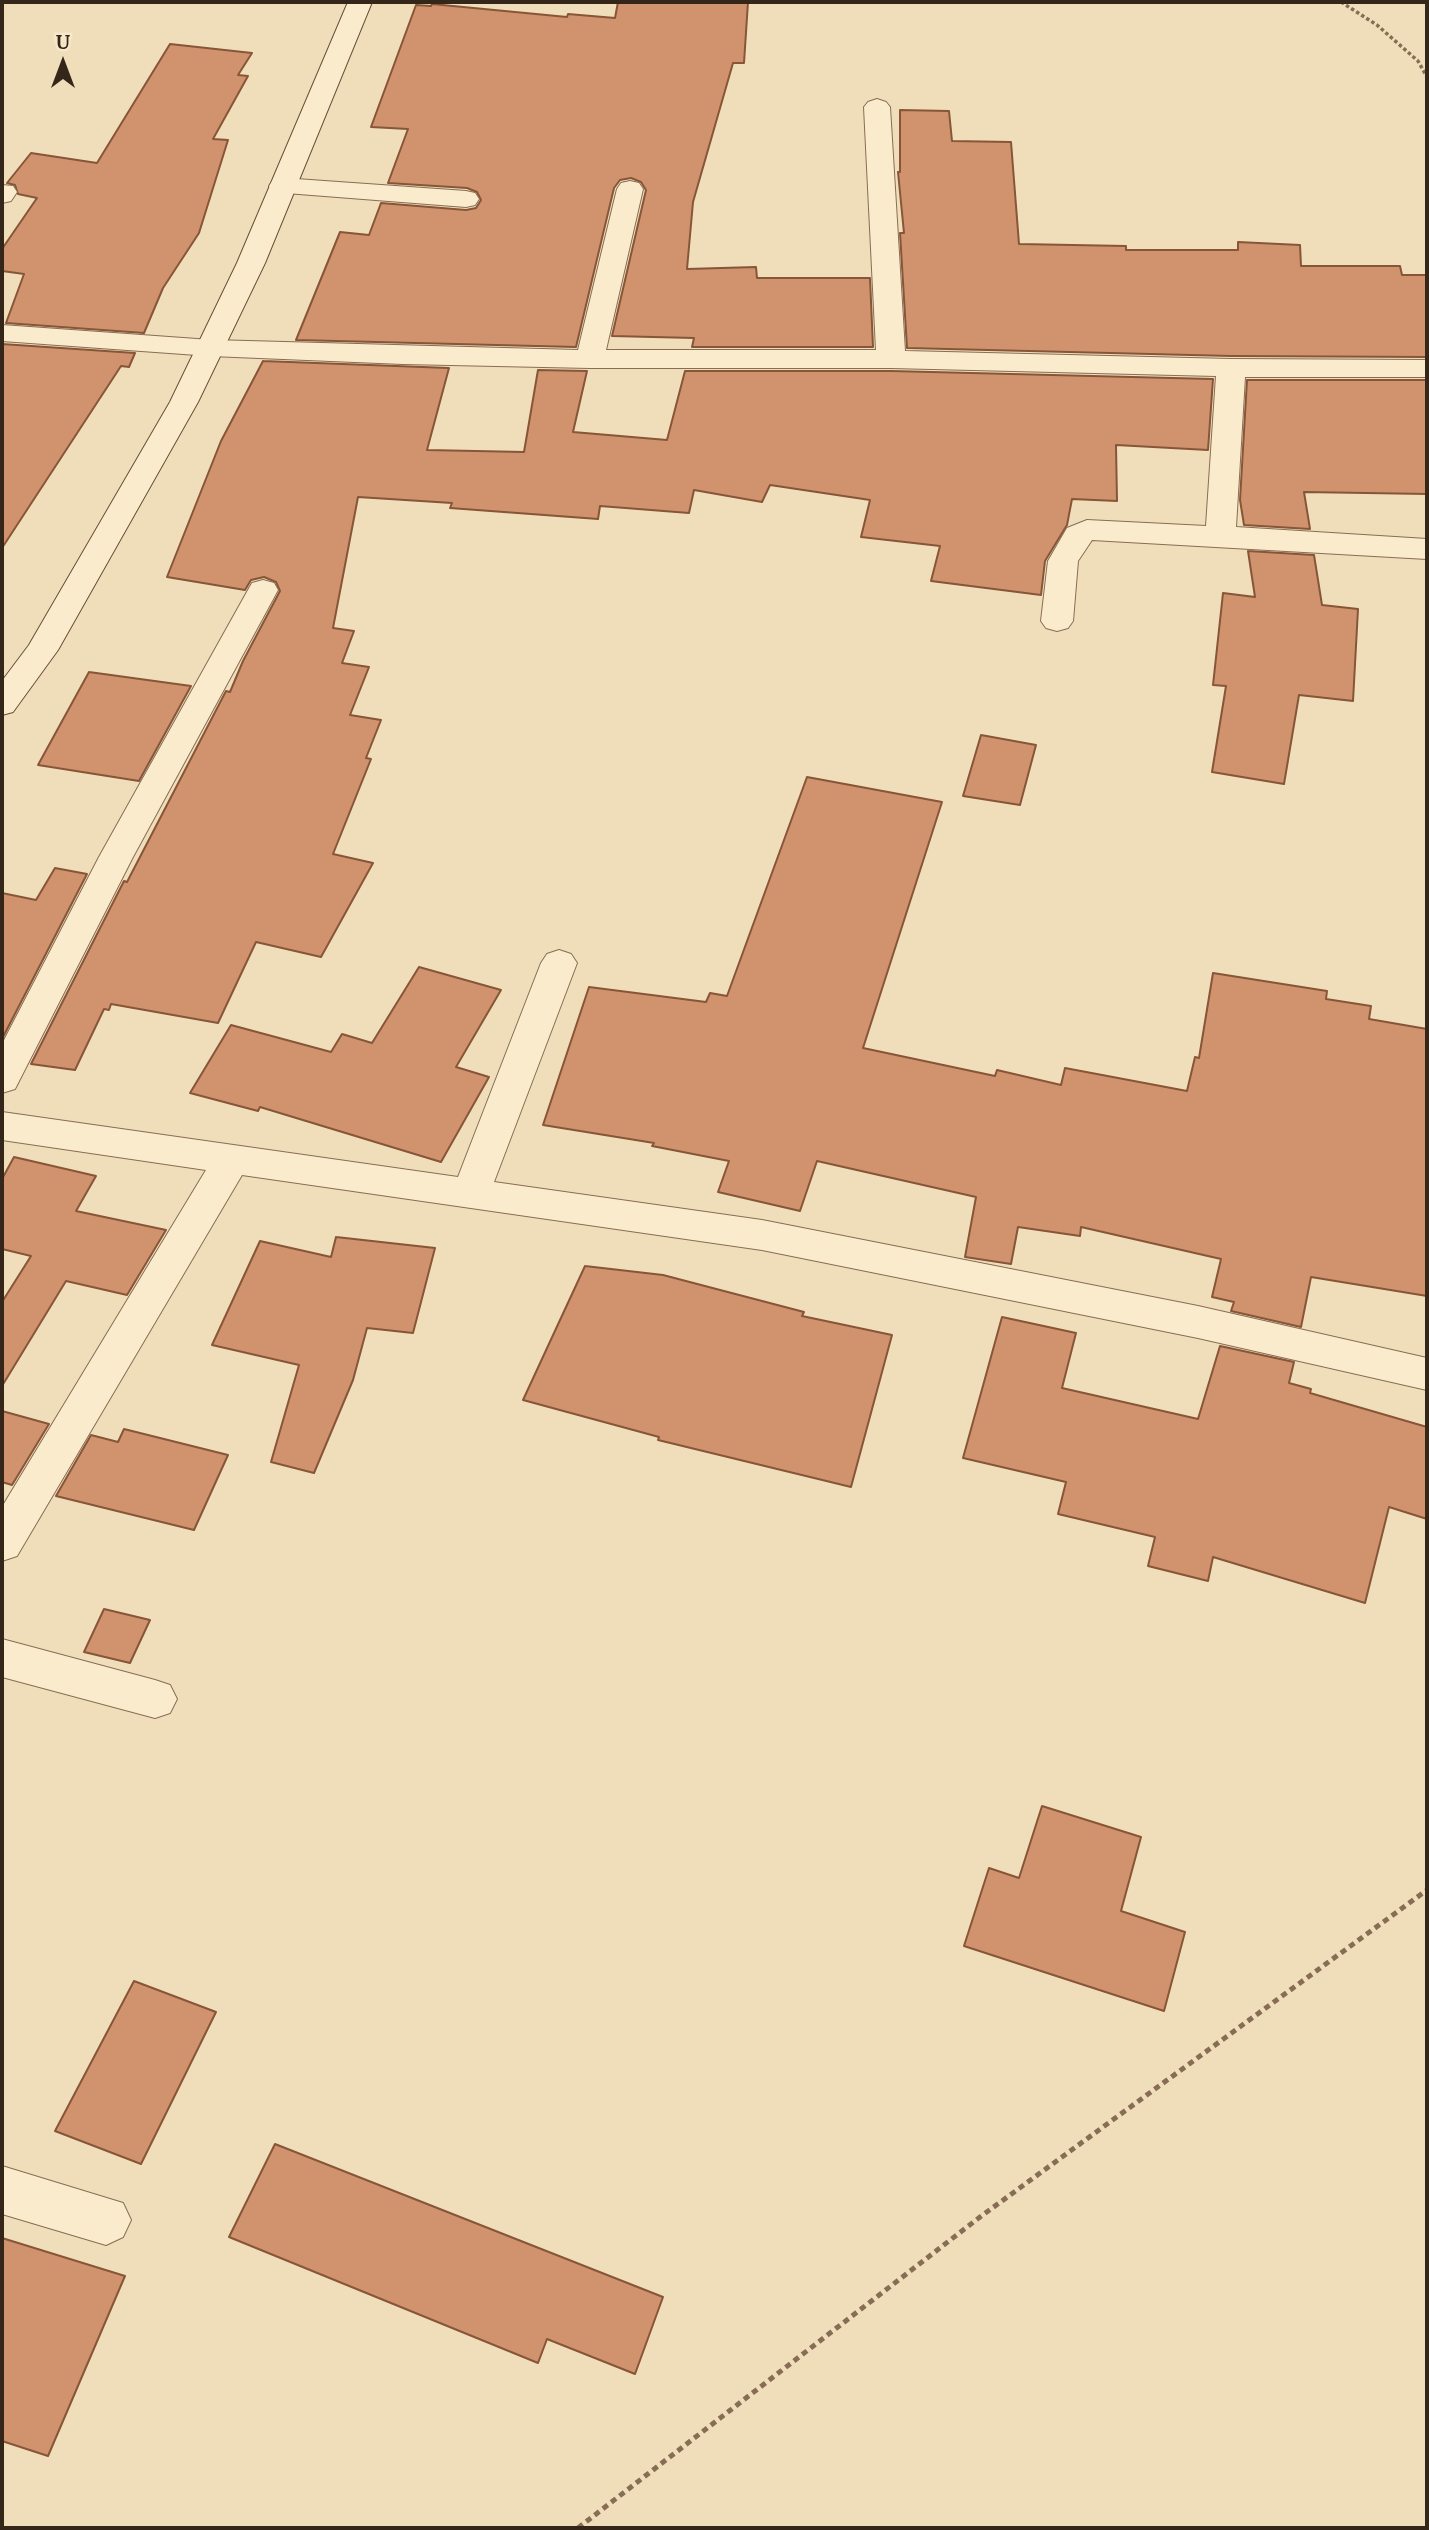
<!DOCTYPE html>
<html>
<head>
<meta charset="utf-8">
<style>
	body { margin:0 }
	#map { position:relative; width:1429px; height:2530px; overflow:hidden; background:#f0deba; font-family:Lora,serif }
	canvas { display:block }
	.frame { position:absolute; inset:0; border:4px solid #35261a; pointer-events:none }
	.north { position:absolute; left:28px; top:28px; width:70px; height:70px; -webkit-text-stroke:5px #f7e8ca; paint-order:stroke; rotate:0deg; font-size:19px; font-weight:700; line-height:28px; text-align:center; color:#35261a }
	.north::after { content:''; display:block; margin:auto; width:24px; height:32px; background:#35261a; clip-path:polygon(50% 0,100% 100%,50% 72%,0 100%) }
</style>
</head>
<body>
<div id="map">
<canvas width="1429" height="2530"></canvas>
<div class="frame"></div>
<div class="north">U</div>
</div>
<script>
const ctx = document.querySelector('canvas').getContext('2d');
ctx.lineJoin = 'round';
function fillPath(path, color) {
  ctx.fillStyle = color;
  ctx.fill(path, 'evenodd');
}
function poly(rows) {
  const path = new Path2D();
  for (const r of rows) {
    path.moveTo(r[0], r[1]);
    for (let i = 2; i < r.length; i += 2) path.lineTo(r[i], r[i + 1]);
  }
  return path;
}
function stroke(path, color, width, dash) {
  ctx.strokeStyle = color;
  ctx.lineWidth = width;
  ctx.lineCap = dash ? 'butt' : 'round';
  ctx.setLineDash(dash || []);
  ctx.stroke(path);
}
const building = poly([
	[618,2,748,2,744,63,733,63,693,202,687,269,756,267,757,278,870,278,873,347,692,347,694,338,612,336,646,190,641,182,631,178,620,180,614,188,576,347,296,340,340,232,369,235,381,203,466,210,476,208,481,200,477,192,467,188,388,183,408,129,371,127,416,5,431,6,432,4,567,17,568,14,615,18,618,2],
	[170,44,252,53,238,75,248,76,213,139,228,140,199,233,163,288,144,333,6,323,24,274,2,271,2,249,37,198,18,194,15,185,7,183,31,153,97,163,170,44],
	[900,110,949,111,952,141,1011,142,1019,244,1126,246,1126,250,1238,250,1238,242,1300,245,1301,266,1400,266,1402,275,1427,275,1427,357,1231,356,907,348,900,233,904,233,898,172,900,172,900,110],
	[2,344,135,353,129,367,121,366,2,548,2,344],
	[263,361,449,368,427,450,524,452,538,370,587,371,573,432,667,440,685,371,891,371,1213,379,1208,450,1116,445,1117,501,1072,499,1067,525,1045,561,1041,595,931,581,940,546,861,537,870,500,770,485,762,502,694,490,689,513,600,506,598,519,450,508,452,503,358,497,333,628,354,631,342,663,369,667,350,715,381,720,366,758,371,759,333,854,373,863,321,957,256,942,218,1023,111,1004,109,1010,104,1009,75,1070,31,1064,124,881,127,882,226,691,230,692,243,661,280,591,276,582,264,577,251,580,245,590,167,577,221,441,263,361],
	[1247,380,1427,380,1427,494,1304,492,1310,529,1244,525,1240,500,1247,380],
	[1248,551,1314,555,1322,605,1358,609,1353,701,1299,695,1284,784,1212,772,1226,686,1213,685,1223,593,1255,597,1248,551],
	[89,672,191,686,139,781,38,765,89,672],
	[981,735,1036,745,1020,805,963,796,981,735],
	[807,777,942,802,863,1048,995,1076,997,1070,1061,1085,1065,1068,1187,1091,1195,1057,1199,1058,1213,973,1327,991,1326,999,1371,1006,1369,1019,1427,1029,1427,1296,1311,1277,1301,1327,1231,1311,1234,1302,1212,1297,1221,1259,1081,1227,1080,1236,1018,1227,1011,1264,965,1257,976,1197,817,1161,800,1211,718,1192,729,1161,652,1146,654,1143,543,1125,589,987,706,1002,710,993,727,996,807,777],
	[55,868,87,874,2,1039,2,893,36,900,55,868],
	[419,967,501,990,456,1067,489,1077,441,1162,260,1107,258,1111,190,1093,231,1025,331,1052,342,1034,372,1043,419,967],
	[14,1157,96,1176,76,1211,166,1230,127,1295,66,1281,2,1386,2,1302,31,1256,2,1249,2,1179,14,1157],
	[336,1237,435,1248,413,1333,367,1328,353,1380,314,1473,271,1462,299,1365,212,1345,260,1241,331,1257,336,1237],
	[585,1266,663,1275,804,1312,802,1316,892,1335,851,1487,658,1440,659,1437,523,1400,585,1266],
	[1002,1317,1076,1333,1062,1388,1198,1419,1220,1346,1294,1362,1289,1383,1311,1389,1310,1393,1427,1427,1427,1519,1389,1507,1365,1603,1213,1557,1208,1581,1148,1566,1155,1537,1058,1514,1066,1482,963,1458,1002,1317],
	[2,1411,49,1424,12,1485,2,1482,2,1411],
	[124,1429,228,1455,194,1530,56,1496,91,1435,118,1442,124,1429],
	[104,1609,150,1620,130,1663,84,1652,104,1609],
	[1042,1806,1141,1837,1121,1911,1185,1932,1164,2011,964,1946,989,1868,1019,1878,1042,1806],
	[134,1981,216,2012,141,2164,55,2131,134,1981],
	[275,2144,663,2297,635,2374,547,2339,538,2363,229,2237,275,2144],
	[2,2238,125,2276,48,2456,2,2441,2,2238]
]);
const pathFar1 = poly([
	[1341,2,1377,25,1418,61,1427,77]
]);
const path = poly([
	[578,2528,980,2217,1427,1890]
]);
const minor = poly([
	[877,99,886,102,890,107,905,351,1231,359,1427,360,1427,377,1245,377,1236,527,1427,539,1427,559,1092,540,1078,561,1073,621,1068,628,1057,631,1046,628,1041,621,1048,561,1067,528,1087,520,1206,526,1216,376,891,368,590,368,403,364,211,356,2,341,2,325,211,340,578,350,617,189,621,183,630,181,639,183,643,189,606,350,876,350,864,107,868,102,877,99],
	[282,178,466,191,475,193,479,199,475,205,466,207,273,192,269,186,273,180,282,178],
	[2,185,13,186,17,192,11,201,2,203,2,185],
	[263,580,274,583,278,590,133,857,15,1089,2,1093,2,1044,99,857,248,590,252,583,263,580],
	[559,950,571,954,577,963,494,1182,762,1220,1198,1306,1427,1358,1427,1390,1198,1338,762,1250,242,1175,17,1556,2,1561,2,1507,206,1170,2,1140,2,1112,458,1177,541,963,547,954,559,950],
	[2,1639,155,1680,170,1685,177,1699,170,1713,155,1718,2,1677,2,1639],
	[2,2166,123,2203,131,2220,123,2237,106,2245,2,2214,2,2166]
]);
const secondary = poly([
	[348,2,372,2,265,263,198,402,58,650,13,712,2,715,2,681,29,645,170,402,237,263,348,2]
]);
fillPath(building, '#d0936d');
stroke(building, '#875538', 2);
stroke(minor, '#876d54', 2);
stroke(secondary, '#694e37', 2);
stroke(pathFar1, '#876d54', 3.5, [3.5, 2.5]);
stroke(path, '#876d54', 5, [6, 4.5]);
fillPath(minor, '#fbebcd');
fillPath(secondary, '#fbebcd');
</script>
</body>
</html>
